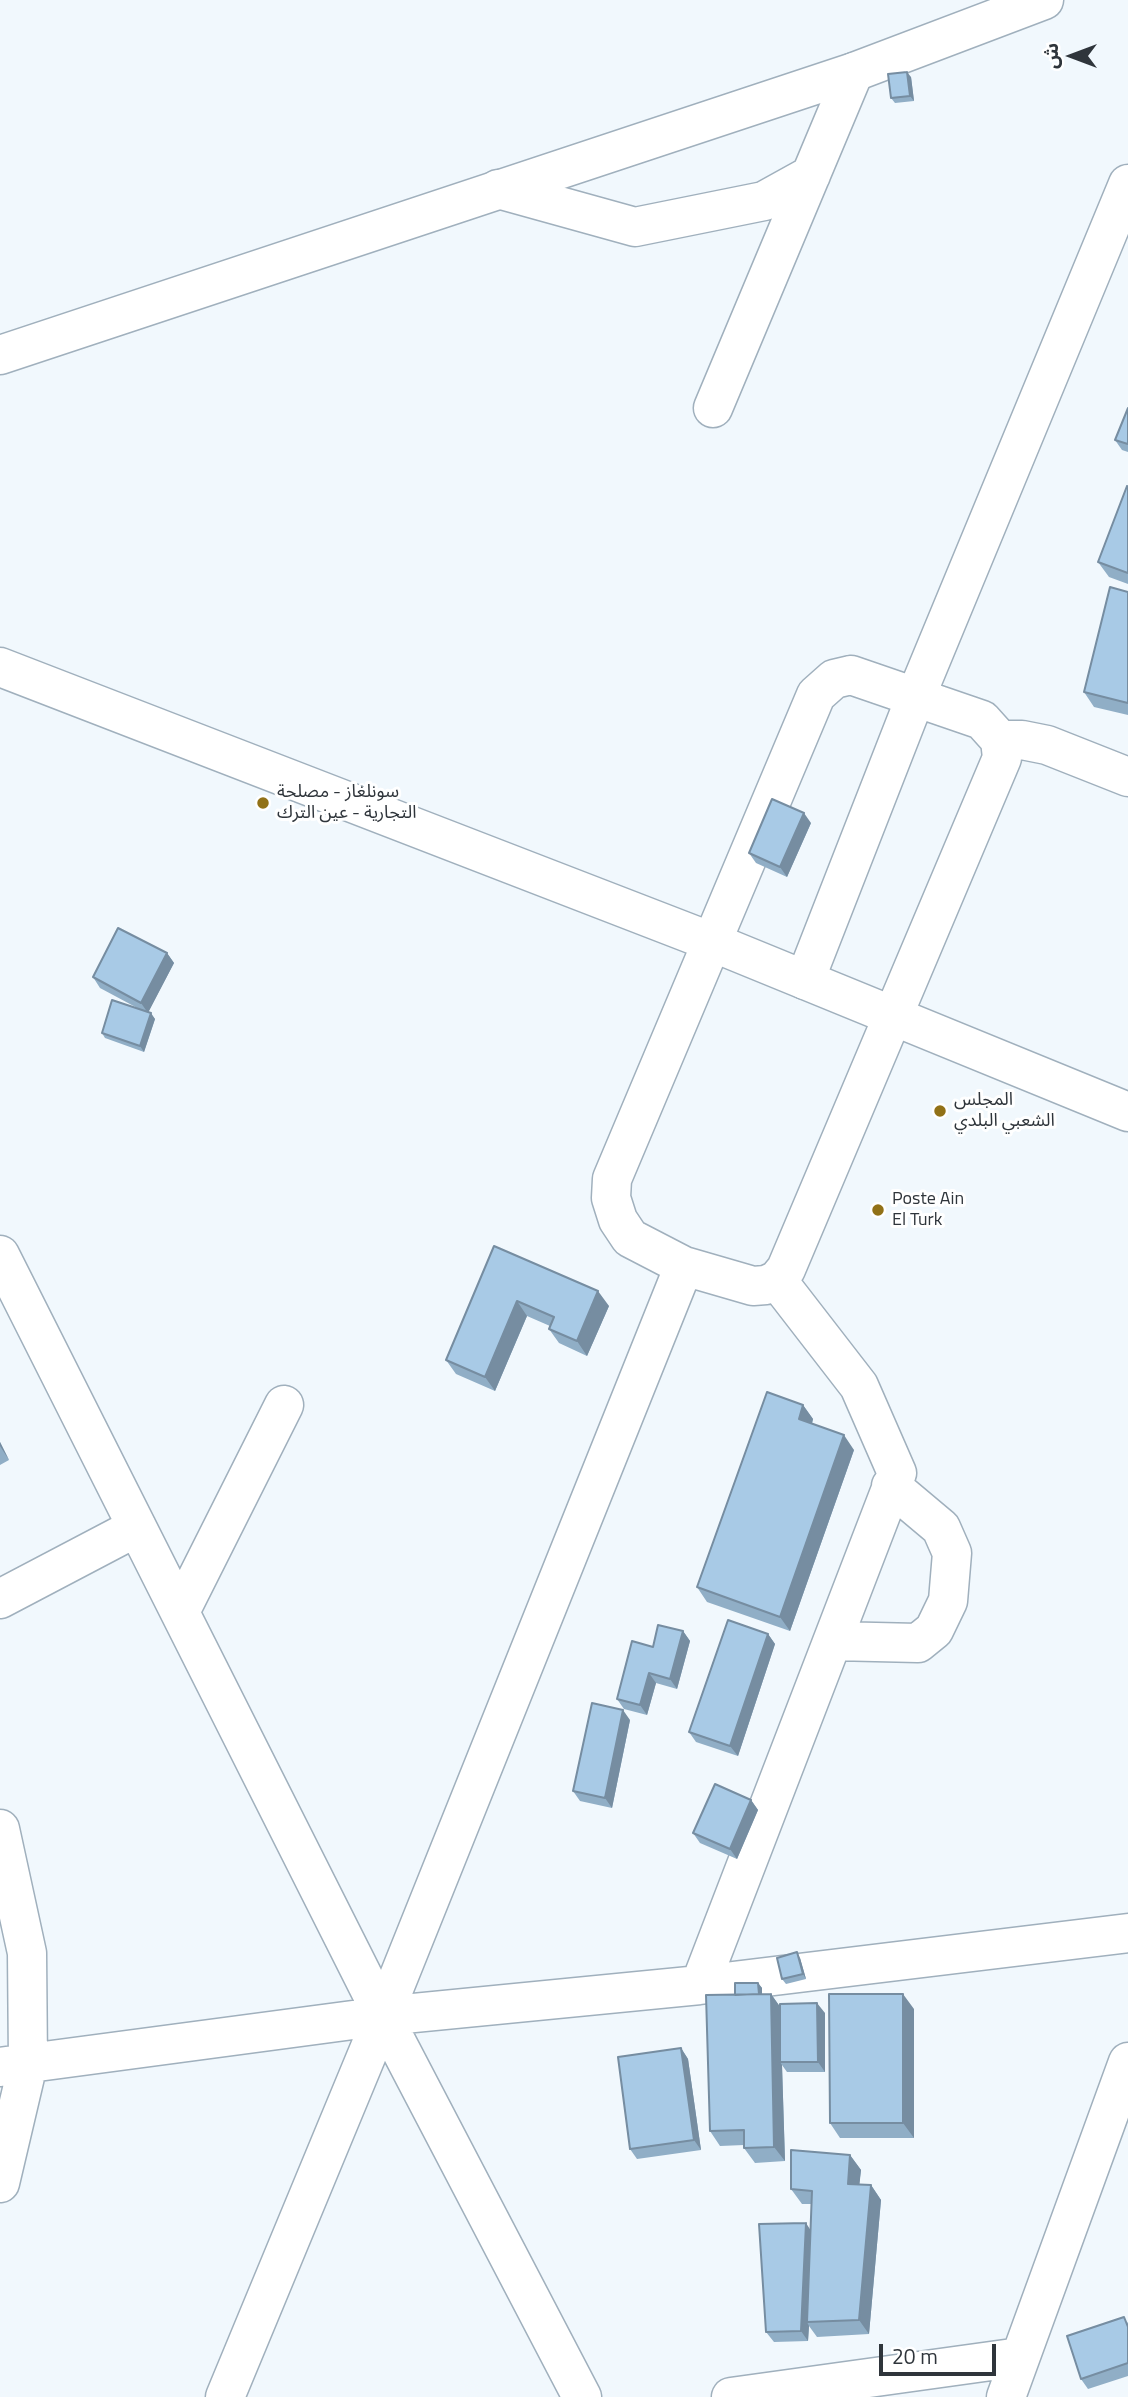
<!DOCTYPE html>
<html>
<head>
<meta charset="utf-8">
<style>
	body { margin:0 }
	#map { position:relative; width:1128px; height:2397px; overflow:hidden; background:#f1f8fd; font-family:"Titillium Web","Noto Sans Arabic",sans-serif }
	canvas { display:block }
	.north { position:absolute; left:1037px; top:21px; width:70px; height:70px; -webkit-text-stroke:5px #fff; paint-order:stroke; rotate:270deg; font-size:19px; font-weight:700; line-height:28px; text-align:center; color:#2f353b }
	.north::after { content:''; display:block; margin:auto; width:24px; height:32px; background:#2f353b; clip-path:polygon(50% 0,100% 100%,50% 72%,0 100%) }
	.scale { position:absolute; left:879px; top:2344px; width:117px; height:32px; box-sizing:border-box; border:4px solid #2f353b; border-top:0; padding-left:9px; font-size:21px; line-height:24px; white-space:nowrap; color:#2f353b; -webkit-text-stroke:5px #fff; paint-order:stroke }
</style>
</head>
<body>
<div id="map">
<canvas width="1128" height="2397"></canvas>
<div class="north">ش</div>
<div class="scale">20 m</div>
</div>
<script>
const ctx = document.querySelector('canvas').getContext('2d');
ctx.lineJoin = 'round';
function poly(rows) {
  const path = new Path2D();
  for (const r of rows) {
    path.moveTo(r[0], r[1]);
    for (let i = 2; i < r.length; i += 2) path.lineTo(r[i], r[i + 1]);
  }
  return path;
}
function stroke(path, color, width, dash) {
  ctx.strokeStyle = color;
  ctx.lineWidth = width;
  ctx.lineCap = dash ? 'butt' : 'round';
  ctx.setLineDash(dash || []);
  ctx.stroke(path);
}
function fillPath(path, color) {
  ctx.fillStyle = color;
  ctx.fill(path, 'evenodd');
}
function drawText(font, color, halo, rows, align = 'center') {
  ctx.font = font + ' "Titillium Web","Noto Sans Arabic",sans-serif';
  ctx.lineWidth = 6;
  ctx.setLineDash([]);
  ctx.textBaseline = 'middle';
  ctx.strokeStyle = halo;
  ctx.fillStyle = color;
  for (const [text, x, y, turn = 0] of rows) {
    ctx.save();
    ctx.translate(x, y);
    ctx.rotate((+turn || 0) * Math.PI / 180);
    ctx.textAlign = isNaN(turn) ? turn : align;
    if (halo) ctx.strokeText(text, 0, 0);
    ctx.fillText(text, 0, 0);
    ctx.restore();
  }
}
const minor = poly([
	[498,189,635,227,764,201,811,175],
	[713,408,854,72],
	[851,675,982,720,1000,740,1002,758,786,1269,777,1280,766,1285,753,1286,684,1266,630,1238,618,1220,611,1198,612,1179,816,695,834,679,851,675],
	[1000,740,1022,740,1047,745,1128,777],
	[805,980,916,696,1128,184],
	[0,1255,383,2016,582,2397],
	[0,1599,137,1527],
	[180,1612,284,1405],
	[833,1641,918,1643,934,1630,948,1601,952,1553,941,1528,891,1486],
	[0,1829,27,1953,28,2064,0,2183],
	[700,1985,897,1473,859,1386,777,1280],
	[0,2067,383,2016,700,1985,1128,1933],
	[225,2397,383,2016,684,1266],
	[731,2397,1020,2357],
	[1006,2397,1128,2062]
]);
const major = poly([
	[0,355,854,72,1044,0],
	[0,667,712,942,1128,1112]
]);
const wall = poly([
	[911,77,914,101,895,103,891,98],
	[1128,408,1128,452,1122,450,1115,440],
	[1128,487,1128,584,1109,577,1098,562],
	[1128,592,1128,715,1094,707,1084,692],
	[811,823,787,877,756,863,749,853],
	[167,953,174,963,148,1012,155,1019,144,1052,105,1038,102,1033,143,1011,100,988,93,977],
	[494,1246,609,1306,587,1356,559,1343,549,1329,550,1326,527,1316,495,1391,456,1374,446,1360],
	[803,1405,813,1419,812,1424,854,1450,790,1631,707,1602,697,1587],
	[0,1442,9,1460,0,1465],
	[683,1631,690,1641,677,1689,656,1683,647,1715,624,1709,617,1699,653,1647],
	[768,1634,775,1644,738,1756,696,1742,689,1732],
	[630,1720,612,1808,580,1801,573,1791],
	[751,1800,758,1810,737,1859,700,1843,693,1833],
	[800,1958,806,1979,786,1984,782,1979],
	[758,1983,762,1988,762,1994,771,1994,780,2007,825,2013,825,2072,787,2072,782,2065,785,2161,755,2163,744,2148,744,2145,720,2146,710,2131],
	[914,2009,914,2138,840,2138,830,2123],
	[681,2048,688,2059,701,2150,637,2159,630,2149],
	[850,2155,861,2170,859,2185,871,2185,881,2200,869,2334,817,2337,809,2326,808,2341,774,2342,766,2332,811,2230,812,2204,802,2204,791,2189],
	[1128,2322,1128,2376,1088,2389,1081,2379]
]);
const shadedWall = poly([
	[907,72,911,77,914,101,910,96],
	[804,813,811,823,787,877,780,867],
	[167,953,174,963,148,1013,141,1003],
	[151,1013,155,1019,144,1052,140,1046],
	[598,1291,609,1306,587,1356,577,1341],
	[517,1301,527,1316,495,1391,485,1377],
	[803,1405,813,1419,809,1434,799,1419],
	[844,1435,854,1450,790,1631,780,1617],
	[0,1442,9,1460,0,1446],
	[683,1631,690,1641,677,1689,670,1679],
	[768,1634,775,1644,738,1756,730,1746],
	[649,1673,656,1683,647,1715,640,1705],
	[623,1710,630,1720,612,1808,605,1798],
	[751,1800,758,1810,737,1859,730,1849],
	[797,1952,800,1958,806,1979,803,1974],
	[758,1983,762,1988,762,2007,759,2002],
	[771,1994,781,2008,780,2062,782,2065,785,2161,774,2147],
	[903,1994,914,2009,914,2138,903,2123],
	[817,2003,825,2013,825,2072,818,2062],
	[681,2048,688,2059,701,2150,694,2140],
	[850,2155,861,2170,858,2198,848,2184],
	[871,2185,881,2200,869,2334,859,2320],
	[806,2223,813,2234,807,2322,809,2326,808,2341,801,2331]
]);
const building = poly([
	[907,72,910,96,891,98,888,74,907,72],
	[1128,408,1128,444,1115,440,1128,408],
	[1127,486,1128,487,1128,573,1098,562,1127,486],
	[1110,587,1128,592,1128,703,1084,692,1110,587],
	[772,799,804,813,780,867,749,853,772,799],
	[118,928,167,953,141,1003,93,977,118,928],
	[112,1000,151,1013,140,1046,102,1033,112,1000],
	[494,1246,598,1291,577,1341,549,1329,554,1317,517,1301,485,1377,446,1360,494,1246],
	[767,1392,803,1405,799,1419,844,1435,780,1617,697,1587,767,1392],
	[728,1620,768,1634,730,1746,689,1732,728,1620],
	[658,1625,683,1631,670,1679,649,1673,640,1705,617,1699,632,1641,653,1647,658,1625],
	[592,1703,623,1710,605,1798,573,1791,592,1703],
	[715,1784,751,1800,730,1849,693,1833,715,1784],
	[797,1952,803,1974,782,1979,777,1958,797,1952],
	[735,1983,758,1983,759,1994,735,1995,735,1983],
	[771,1994,774,2147,744,2148,744,2130,710,2131,706,1995,771,1994],
	[829,1994,903,1994,903,2123,830,2123,829,1994],
	[817,2003,818,2062,780,2062,780,2004,817,2003],
	[681,2048,694,2140,630,2149,618,2057,681,2048],
	[791,2150,850,2155,848,2184,871,2185,859,2320,807,2322,812,2191,791,2189,791,2150],
	[806,2223,801,2331,766,2332,759,2224,806,2223],
	[1124,2317,1128,2327,1128,2363,1081,2379,1067,2336,1124,2317]
]);
const markers = [
	[263,803,7,"#917117"],
	[940,1111,7,"#917117"],
	[878,1210,7,"#917117"]
];
const poiNames = [
	["سونلغاز - مصلحة",277,793],
	["التجارية - عين الترك",277,814],
	["المجلس",954,1101],
	["الشعبي البلدي",954,1122],
	["Poste Ain",892,1200],
	["El Turk",892,1221]
];
stroke(minor, '#a0b0bd', 41);
stroke(major, '#a0b0bd', 41);
stroke(minor, '#fff', 38);
stroke(major, '#fff', 38);
fillPath(wall, '#90aec6');
fillPath(shadedWall, '#768da1');
fillPath(building, '#a8cae6');
stroke(building, '#768da1', 2);
for (const [x, y, r, color] of markers) {
  const dot = new Path2D();
  dot.arc(x, y, r, 0, 2 * Math.PI);
  ctx.fillStyle = color;
  ctx.fill(dot);
  stroke(dot, '#fff', 2.5);
}
drawText('18px', '#2f353b', '#fff', poiNames, 'left');
</script>
</body>
</html>
